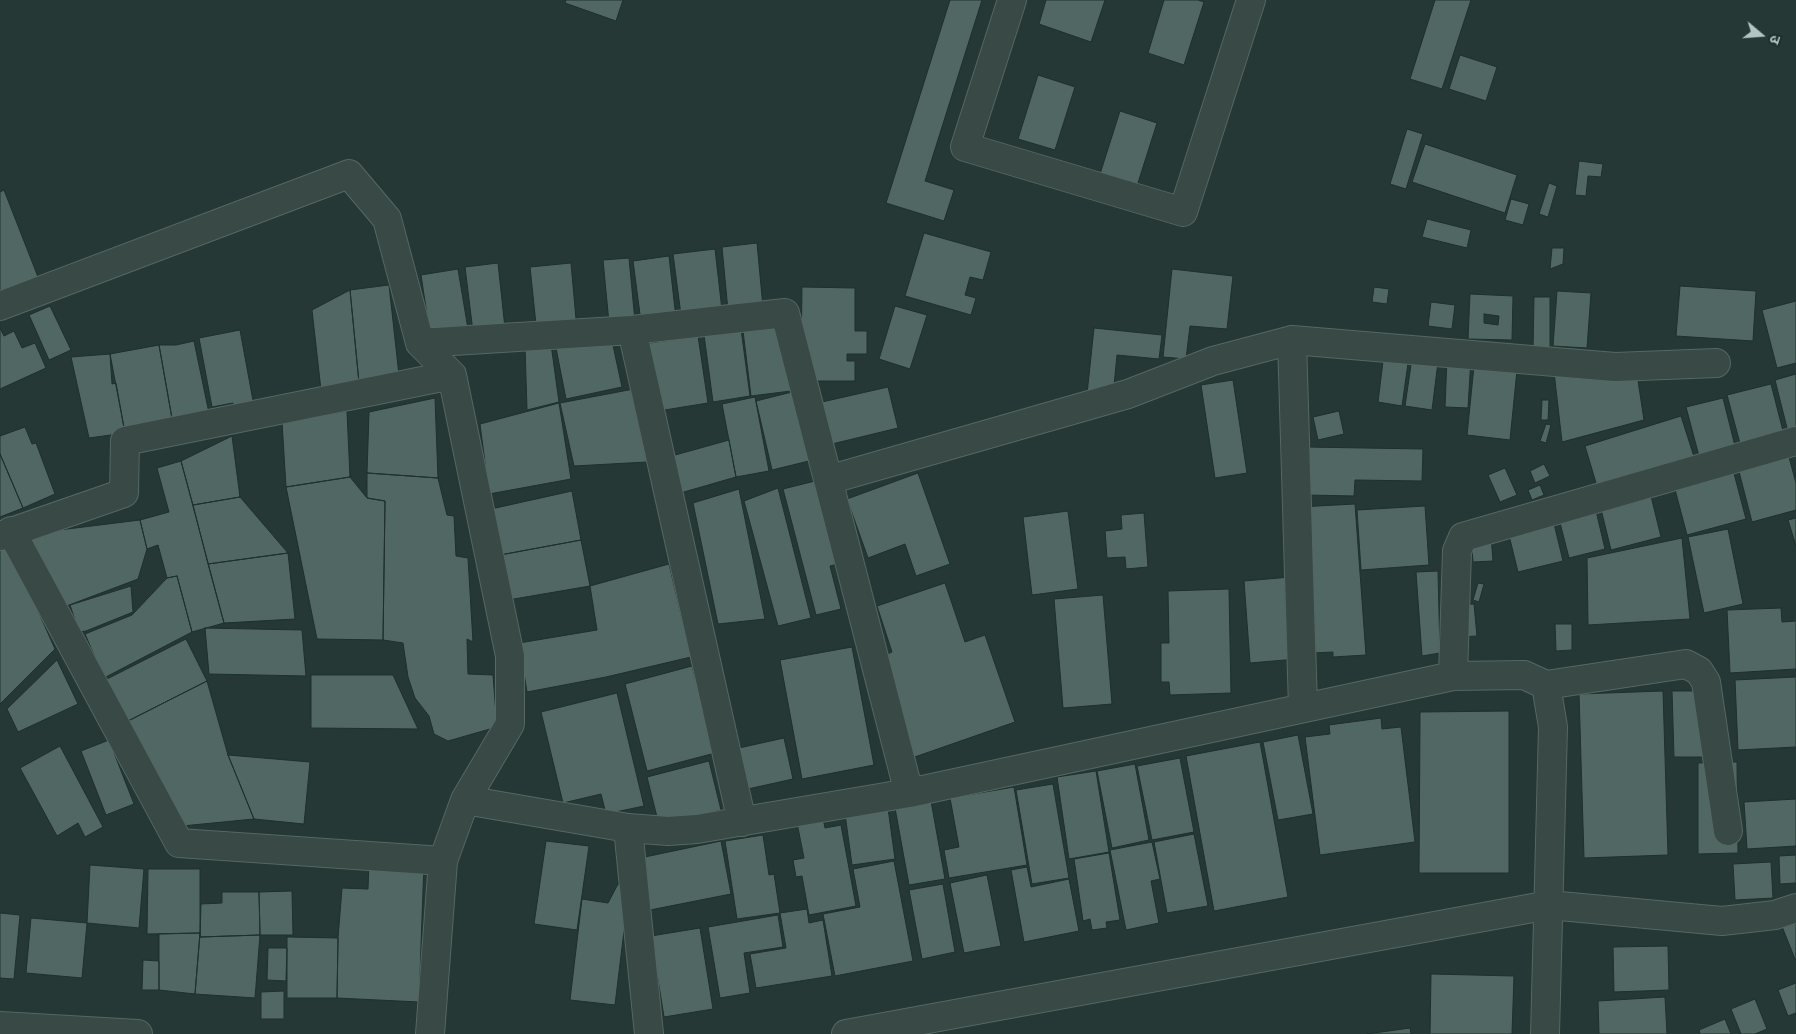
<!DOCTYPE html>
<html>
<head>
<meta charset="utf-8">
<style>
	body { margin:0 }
	#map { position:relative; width:1796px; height:1034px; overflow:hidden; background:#253835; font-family:"PT Sans Narrow","Noto Sans Devanagari",sans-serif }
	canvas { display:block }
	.north { position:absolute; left:1736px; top:10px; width:50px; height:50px; -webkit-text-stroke:4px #1d2e2b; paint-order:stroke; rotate:108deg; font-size:14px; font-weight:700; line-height:20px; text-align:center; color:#b3c5c3 }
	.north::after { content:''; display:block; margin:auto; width:18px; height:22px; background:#b3c5c3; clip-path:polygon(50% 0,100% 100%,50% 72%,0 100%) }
</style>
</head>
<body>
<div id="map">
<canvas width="1796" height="1034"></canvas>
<div class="north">उ</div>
</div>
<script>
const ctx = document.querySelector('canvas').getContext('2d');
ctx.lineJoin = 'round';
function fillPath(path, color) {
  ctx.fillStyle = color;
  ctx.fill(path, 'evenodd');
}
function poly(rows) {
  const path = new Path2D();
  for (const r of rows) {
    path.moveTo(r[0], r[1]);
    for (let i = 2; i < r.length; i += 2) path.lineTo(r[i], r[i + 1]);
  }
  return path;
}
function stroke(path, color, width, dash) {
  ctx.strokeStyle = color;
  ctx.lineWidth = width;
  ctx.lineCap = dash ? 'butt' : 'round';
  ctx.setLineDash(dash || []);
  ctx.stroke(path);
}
const building = poly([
	[566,0,623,0,616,21,565,3,566,0],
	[950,0,982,0,925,181,954,190,944,221,886,203,950,0],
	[1046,0,1105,0,1091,42,1039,24,1046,0],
	[1164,0,1198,0,1204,2,1184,65,1148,53,1164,0],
	[1435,0,1471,0,1442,89,1410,79,1435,0],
	[1460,55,1497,67,1486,101,1449,89,1460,55],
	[1038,75,1075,87,1055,150,1018,139,1038,75],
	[1120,111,1157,123,1137,186,1100,174,1120,111],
	[1407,129,1423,134,1406,189,1390,184,1407,129],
	[1425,144,1517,175,1505,213,1412,182,1425,144],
	[1579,161,1603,164,1601,177,1588,176,1586,196,1575,195,1579,161],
	[1549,183,1557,186,1548,217,1539,214,1549,183],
	[4,190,38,277,0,292,0,192,4,190],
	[1511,199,1529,204,1523,225,1505,220,1511,199],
	[1427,219,1471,230,1467,248,1422,237,1427,219],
	[924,233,991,252,983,280,970,277,965,295,976,298,971,315,905,296,924,233],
	[757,243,763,307,728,311,722,247,757,243],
	[1552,248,1564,248,1563,264,1550,269,1552,248],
	[715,249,722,310,681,315,673,254,715,249],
	[669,256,676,318,641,322,633,261,669,256],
	[629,258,635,321,609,323,603,260,629,258],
	[498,263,505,328,473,332,465,267,498,263],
	[571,263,577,330,537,334,530,267,571,263],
	[458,269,468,329,430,335,421,275,458,269],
	[1172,269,1233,276,1227,329,1190,326,1186,359,1163,357,1172,269],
	[389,285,400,384,360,393,350,290,389,285],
	[1680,286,1756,291,1753,341,1676,336,1680,286],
	[802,287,855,288,855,331,867,331,867,354,847,354,847,361,855,361,855,381,809,381,801,358,802,287],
	[1374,287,1389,289,1387,304,1372,302,1374,287],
	[350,290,360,393,322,399,312,310,350,290],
	[1557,291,1591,293,1587,348,1553,346,1557,291],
	[1470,294,1513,296,1512,340,1468,339,1470,294],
	[1484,314,1499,316,1498,325,1484,323,1484,314],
	[1534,297,1550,297,1550,349,1533,349,1534,297],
	[1796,301,1796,363,1777,368,1762,310,1796,301],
	[1431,302,1455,305,1452,329,1428,326,1431,302],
	[50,306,71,350,49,360,29,315,50,306],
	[895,306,927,315,910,369,879,359,895,306],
	[782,326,791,391,751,396,743,331,782,326],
	[0,328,4,336,14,331,22,348,35,343,46,368,0,389,0,328],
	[1094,328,1162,335,1159,359,1117,355,1113,396,1087,394,1094,328],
	[741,329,750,396,713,402,704,335,741,329],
	[240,330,254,406,235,410,233,403,212,407,199,338,240,330],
	[611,336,622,387,566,399,556,348,611,336],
	[698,336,708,403,646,413,636,345,698,336],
	[194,341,209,413,173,424,159,345,176,345,194,341],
	[551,344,559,402,527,410,525,347,551,344],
	[159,345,173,424,125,433,110,354,159,345],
	[1384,353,1409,356,1402,406,1378,402,1384,353],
	[110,354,112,384,116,383,125,433,89,438,71,357,110,354],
	[1447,357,1471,358,1468,408,1445,407,1447,357],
	[1412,358,1438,362,1432,410,1405,406,1412,358],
	[1474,366,1517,370,1510,440,1467,435,1474,366],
	[1554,372,1637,374,1644,420,1562,442,1554,372],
	[1796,374,1796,435,1789,436,1775,380,1796,374],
	[1233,380,1247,473,1215,478,1201,385,1233,380],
	[1771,384,1784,435,1741,447,1727,395,1771,384],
	[888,387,898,428,832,444,822,402,888,387],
	[639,388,647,462,574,466,560,403,639,388],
	[792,392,809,461,772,470,756,401,792,392],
	[755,397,769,471,736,477,722,404,755,397],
	[435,398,438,478,367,473,369,412,435,398],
	[1723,398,1735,446,1699,456,1686,407,1723,398],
	[1542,400,1549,400,1548,420,1541,420,1542,400],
	[559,403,571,479,489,494,480,424,559,403],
	[347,411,350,477,286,487,282,422,347,411],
	[1339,411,1344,434,1318,440,1313,417,1339,411],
	[1681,416,1696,463,1599,493,1585,446,1681,416],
	[1546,424,1551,425,1546,443,1540,441,1546,424],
	[25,427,32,444,36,443,55,494,23,508,0,454,0,436,25,427],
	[232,436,240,497,193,505,181,461,232,436],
	[729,440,736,477,677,494,668,457,729,440],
	[1786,446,1796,483,1796,510,1752,522,1736,460,1786,446],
	[1306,447,1423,449,1422,481,1355,480,1354,496,1305,495,1306,447],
	[0,454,23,508,0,517,0,454],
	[181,461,224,623,192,632,177,576,167,578,158,545,147,549,140,520,169,512,157,468,181,461],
	[1731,462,1746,519,1687,535,1672,478,1731,462],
	[1544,464,1550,476,1535,483,1530,471,1544,464],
	[1505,468,1517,495,1500,502,1488,475,1505,468],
	[367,473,438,478,447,515,454,516,456,556,468,558,473,642,467,639,468,674,493,675,497,727,448,741,434,734,429,716,415,698,408,677,403,643,383,640,385,501,367,498,367,473],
	[918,473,950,564,916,576,905,544,868,558,847,499,918,473],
	[350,477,367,498,385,501,383,640,317,639,286,487,350,477],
	[823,479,845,562,830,566,841,609,816,615,783,489,823,479],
	[1540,485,1544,495,1532,500,1528,490,1540,485],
	[778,488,811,618,778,626,744,501,778,488],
	[1649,488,1661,537,1611,550,1599,501,1649,488],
	[739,489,765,619,718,624,693,503,739,489],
	[572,491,581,540,500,555,491,509,572,491],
	[240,497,288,553,208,564,193,505,240,497],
	[1593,498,1605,549,1569,558,1556,507,1593,498],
	[1355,504,1366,655,1333,657,1333,652,1313,653,1299,507,1355,504],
	[1425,506,1429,565,1361,570,1357,510,1425,506],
	[1550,507,1563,561,1518,572,1505,519,1550,507],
	[1068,511,1078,589,1032,595,1023,517,1068,511],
	[1144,513,1148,567,1126,569,1125,557,1107,558,1105,531,1122,529,1121,515,1144,513],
	[1796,518,1796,546,1788,520,1796,518],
	[140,520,147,549,138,579,56,610,27,534,140,520],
	[1728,529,1743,604,1704,613,1688,537,1728,529],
	[1491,535,1493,561,1473,562,1471,537,1491,535],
	[1682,538,1690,619,1588,625,1587,558,1682,538],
	[6,539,55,649,0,704,0,542,6,539],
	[581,540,590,586,508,600,500,555,581,540],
	[288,553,295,619,224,623,208,564,288,553],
	[669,564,691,657,606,677,527,692,519,643,597,630,590,586,669,564],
	[1438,571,1440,653,1422,656,1416,572,1438,571],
	[177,576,192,632,104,678,85,634,132,615,167,578,177,576],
	[1291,577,1297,659,1250,663,1244,581,1291,577],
	[945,583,965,642,985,635,1015,722,909,759,882,656,892,652,877,606,945,583],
	[1478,583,1484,584,1479,602,1473,600,1478,583],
	[131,586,133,612,86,631,79,632,70,605,131,586],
	[1229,589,1231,693,1170,695,1169,682,1161,682,1161,643,1169,643,1168,591,1229,589],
	[1103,595,1112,704,1063,708,1054,599,1103,595],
	[1474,604,1477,636,1461,637,1459,605,1474,604],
	[1781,608,1782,622,1796,621,1796,669,1730,673,1727,610,1781,608],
	[1555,624,1572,624,1572,650,1556,651,1555,624],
	[205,628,302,630,306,676,209,674,205,628],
	[186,639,207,681,124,723,103,681,186,639],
	[852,647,874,765,802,779,780,660,852,647],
	[57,660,78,704,18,732,7,709,57,660],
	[692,666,715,753,647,771,625,684,692,666],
	[311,675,393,675,418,729,311,728,311,675],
	[1796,677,1796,747,1738,750,1735,680,1796,677],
	[207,681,228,755,254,819,182,826,124,723,207,681],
	[1663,691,1668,855,1584,858,1579,694,1663,691],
	[1672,691,1703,691,1704,757,1674,757,1672,691],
	[617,693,644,806,606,814,601,794,563,803,541,712,617,693],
	[1509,711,1509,873,1419,873,1420,712,1509,711],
	[1381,718,1382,729,1401,727,1415,842,1320,855,1305,737,1330,734,1329,725,1381,718],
	[1298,735,1313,814,1278,820,1263,742,1298,735],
	[784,738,793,779,739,791,730,750,784,738],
	[109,740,134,804,106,815,81,751,109,740],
	[1260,742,1288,897,1214,911,1186,756,1260,742],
	[60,746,103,827,85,837,78,823,57,836,20,768,60,746],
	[228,755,310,762,304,824,254,819,228,755],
	[1180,758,1194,832,1152,840,1137,766,1180,758],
	[709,761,721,810,659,825,647,777,709,761],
	[1737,762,1738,853,1698,854,1698,763,1737,762],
	[1135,764,1149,840,1112,848,1097,771,1135,764],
	[1096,771,1109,852,1069,859,1057,777,1096,771],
	[1053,784,1069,878,1032,884,1016,790,1053,784],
	[1014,787,1027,865,949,878,944,850,959,847,950,798,1014,787],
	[1796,799,1796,846,1747,849,1744,802,1796,799],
	[931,801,945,879,909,885,895,808,931,801],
	[888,808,895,859,852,865,845,814,888,808],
	[822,813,825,828,841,825,856,906,809,915,802,876,796,877,793,860,804,858,796,818,822,813],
	[1194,834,1208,906,1167,913,1154,842,1194,834],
	[763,835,769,875,774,874,780,913,737,919,725,841,763,835],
	[546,841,589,846,577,930,534,924,546,841],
	[721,841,731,894,650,910,640,858,721,841],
	[1152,842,1160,879,1151,881,1159,923,1126,930,1110,850,1152,842],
	[1109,853,1120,920,1106,922,1107,928,1092,930,1090,919,1083,921,1074,859,1109,853],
	[1796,855,1796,883,1780,884,1779,856,1796,855],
	[369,861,424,863,419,1002,337,998,338,938,342,888,368,889,369,861],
	[894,861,913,961,835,976,823,914,860,907,853,869,894,861],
	[1771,862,1773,898,1735,900,1733,864,1771,862],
	[90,865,144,869,139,928,87,923,90,865],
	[1027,867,1031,887,1069,879,1079,931,1024,942,1011,870,1027,867],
	[148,869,200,869,200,933,147,934,148,869],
	[987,875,1001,946,964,953,950,883,987,875],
	[618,884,629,890,615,1005,570,1000,582,899,608,903,618,884],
	[943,884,955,952,922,959,909,890,943,884],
	[292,891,293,935,260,935,259,892,292,891],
	[222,892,259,892,260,935,200,937,201,904,222,903,222,892],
	[807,909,809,923,823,920,832,976,756,988,750,954,786,948,780,913,807,909],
	[0,913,20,915,14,979,0,978,0,913],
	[778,915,783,947,744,953,750,993,720,998,708,927,778,915],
	[31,918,87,923,82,978,26,973,31,918],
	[1796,918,1796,959,1795,959,1781,924,1796,918],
	[700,928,713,1009,664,1017,651,936,700,928],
	[200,933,195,994,159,990,159,934,200,933],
	[200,933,200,937,260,935,255,998,195,994,200,933],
	[287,937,338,938,337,998,287,998,287,937],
	[1668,946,1669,990,1614,992,1613,947,1668,946],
	[268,948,287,948,286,981,267,980,268,948],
	[143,960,159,961,159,990,142,990,143,960],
	[1431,974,1514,976,1512,1034,1430,1034,1431,974],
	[1796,983,1796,1013,1788,1016,1778,990,1796,983],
	[284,991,284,1019,261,1019,261,992,284,991],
	[1665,997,1667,1034,1599,1034,1598,1001,1665,997],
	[1755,999,1767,1029,1755,1034,1741,1034,1731,1009,1755,999],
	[1725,1019,1731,1034,1700,1034,1699,1030,1725,1019],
	[1410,1028,1411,1034,1367,1034,1410,1028]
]);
const street = poly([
	[1012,0,965,147,1183,212,1251,0],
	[0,306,349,174,387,219,420,343,452,375,510,656,510,724,465,800],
	[632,330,742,822],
	[1292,340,1303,708],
	[420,343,632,330,785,313,909,793],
	[828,480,1128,394,1213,361,1292,340,1615,367,1716,363],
	[11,531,179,843,443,861],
	[0,536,124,493,125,441,452,375],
	[1453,676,1457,551,1463,537,1796,441],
	[1546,685,1686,664,1699,671,1706,682,1728,831],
	[628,828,649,1034],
	[0,1026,138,1034],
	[430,1034,443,861,465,800,628,828,668,831,697,829,909,793,1453,676,1524,675,1546,685,1553,727,1545,1034],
	[846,1034,1549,905,1722,921,1775,915,1796,908]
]);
fillPath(building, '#506763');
stroke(building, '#1f302d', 1);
stroke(street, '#566764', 30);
stroke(street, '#384946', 28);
</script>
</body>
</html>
